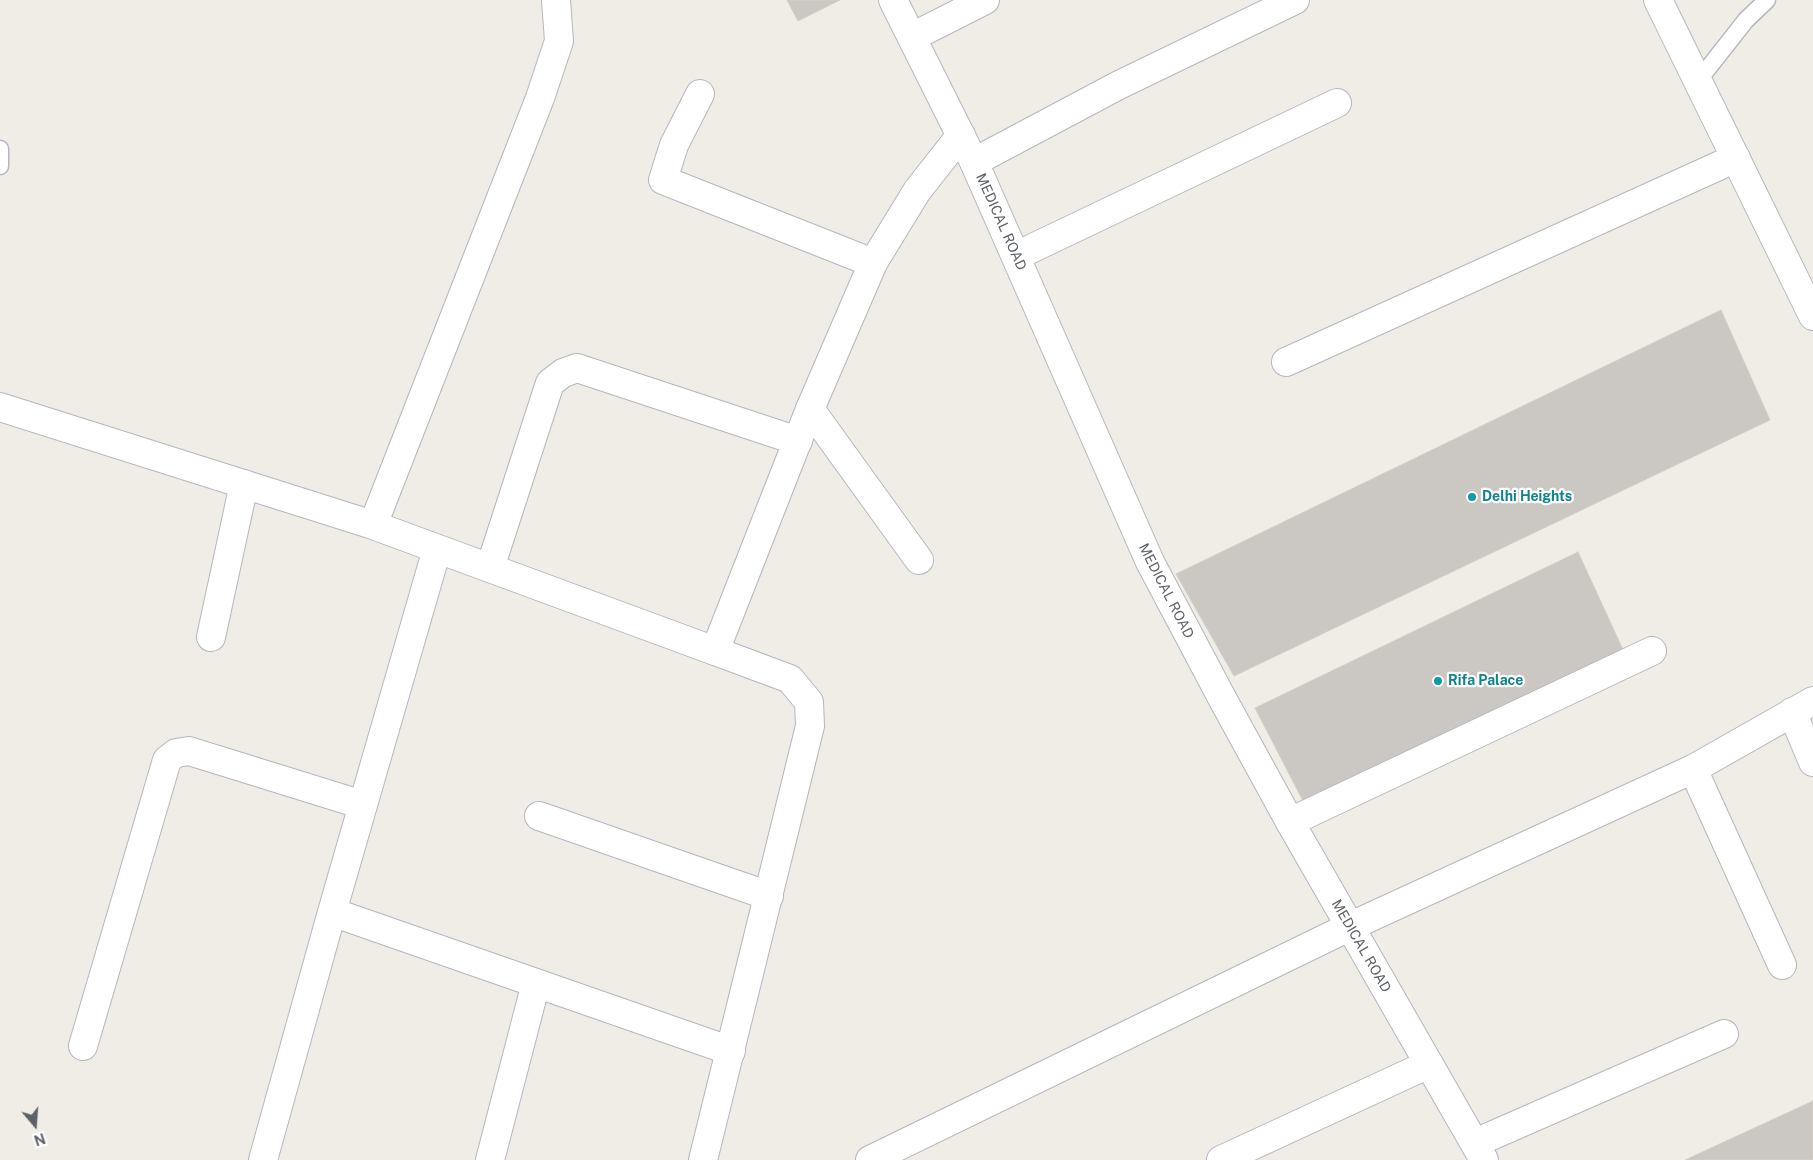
<!DOCTYPE html>
<html>
<head>
<meta charset="utf-8">
<style>
	body { margin:0 }
	#map { position:relative; width:1813px; height:1160px; overflow:hidden; background:#f0ede7; font-family:"Public Sans",sans-serif }
	canvas { display:block }
	.north { position:absolute; left:10px; top:1100px; width:50px; height:50px; -webkit-text-stroke:4px #fff; paint-order:stroke; rotate:162deg; font-size:14px; font-weight:700; line-height:20px; text-align:center; color:#5e6266 }
	.north::after { content:''; display:block; margin:auto; width:18px; height:22px; background:#5e6266; clip-path:polygon(50% 0,100% 100%,50% 72%,0 100%) }
</style>
</head>
<body>
<div id="map">
<canvas width="1813" height="1160"></canvas>
<div class="north">N</div>
</div>
<script>
const ctx = document.querySelector('canvas').getContext('2d');
ctx.lineJoin = 'round';
function fillPath(path, color) {
  ctx.fillStyle = color;
  ctx.fill(path, 'evenodd');
}
function poly(rows) {
  const path = new Path2D();
  for (const r of rows) {
    path.moveTo(r[0], r[1]);
    for (let i = 2; i < r.length; i += 2) path.lineTo(r[i], r[i + 1]);
  }
  return path;
}
function stroke(path, color, width, dash) {
  ctx.strokeStyle = color;
  ctx.lineWidth = width;
  ctx.lineCap = dash ? 'butt' : 'round';
  ctx.setLineDash(dash || []);
  ctx.stroke(path);
}
function drawText(font, color, halo, rows, align = 'center') {
  ctx.font = font + ' "Public Sans",sans-serif';
  ctx.lineWidth = 4.5;
  ctx.setLineDash([]);
  ctx.textBaseline = 'middle';
  ctx.strokeStyle = halo;
  ctx.fillStyle = color;
  for (const [text, x, y, turn = 0] of rows) {
    ctx.save();
    ctx.translate(x, y);
    ctx.rotate((+turn || 0) * Math.PI / 180);
    ctx.textAlign = isNaN(turn) ? turn : align;
    if (halo) ctx.strokeText(text, 0, 0);
    ctx.fillText(text, 0, 0);
    ctx.restore();
  }
}
const building = poly([
	[787,0,840,0,798,21,787,0],
	[1721,310,1770,420,1234,676,1176,574,1721,310],
	[1578,552,1625,654,1303,801,1255,708,1578,552],
	[1813,1101,1813,1160,1685,1160,1813,1101]
]);
const lane = poly([
	[1698,81,1746,20,1767,0],
	[0,149,0,166]
]);
const street = poly([
	[1658,0,1813,316],
	[912,37,985,0],
	[700,94,674,145,663,180,873,263],
	[974,162,1119,85,1295,0],
	[1016,256,1337,103],
	[1286,362,1736,158],
	[0,407,373,525,715,651],
	[810,409,919,560],
	[373,525,540,98,559,41,556,0],
	[490,568,550,383,563,373,577,368,798,441],
	[211,637,244,484],
	[1792,712,1813,762],
	[1693,769,1782,965],
	[539,816,769,896],
	[1290,822,1652,651],
	[332,912,437,549],
	[1349,927,1693,769,1813,701],
	[83,1046,167,760,176,753,189,751,363,805],
	[1475,1143,1724,1034],
	[263,1160,332,912,731,1051],
	[490,1160,536,983],
	[1221,1160,1429,1064]
]);
const secondary = poly([
	[893,0,974,162,1150,562,1222,698,1290,822,1484,1160],
	[703,1160,810,726,809,702,790,679,715,651,810,409,873,263,917,191,961,135],
	[870,1160,1349,927]
]);
const markers = [
	[1472,497,5,"#0f9aa8"],
	[1438,681,5,"#0f9aa8"]
];
const streetNames = [
	["MEDICAL ROAD",1001,222,66],
	["MEDICAL ROAD",1166,591,63],
	["MEDICAL ROAD",1361,946,60]
];
const cultureNames = [
	["Delhi Heights",1482,497],
	["Rifa Palace",1448,681]
];
fillPath(building, '#cbc8c4');
stroke(building, '#d4cec5', 1);
stroke(lane, '#b4b7bb', 19);
stroke(street, '#b4b7bb', 30);
stroke(secondary, '#b3b6ba', 30);
stroke(lane, '#fff', 16);
stroke(street, '#fff', 28);
stroke(secondary, '#fff', 28);
for (const [x, y, r, color] of markers) {
  const dot = new Path2D();
  dot.arc(x, y, r, 0, 2 * Math.PI);
  ctx.fillStyle = color;
  ctx.fill(dot);
  stroke(dot, '#fff', 2);
}
drawText('14px', '#5e6266', '#fff', streetNames);
drawText('bold 14px', '#0d838f', '#fff', cultureNames, 'left');
</script>
</body>
</html>
